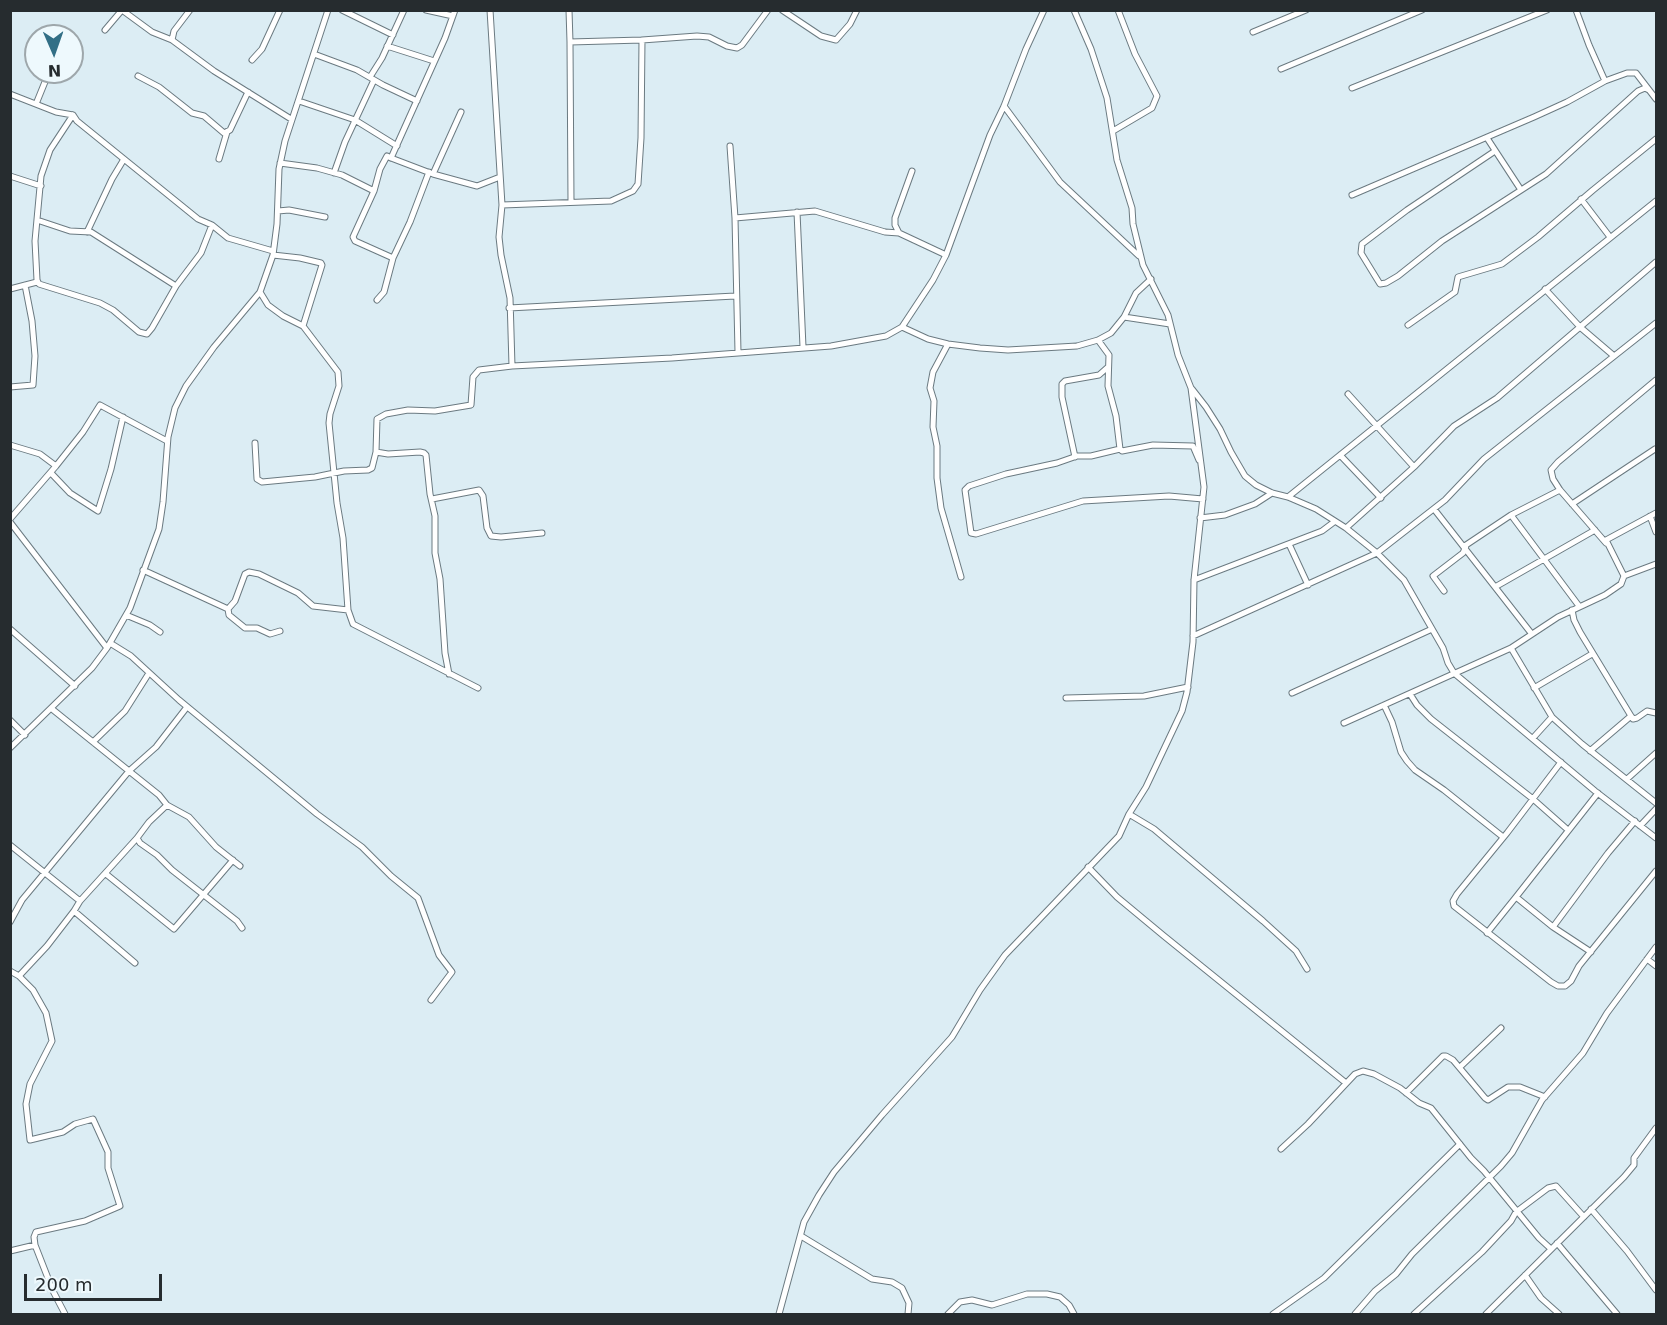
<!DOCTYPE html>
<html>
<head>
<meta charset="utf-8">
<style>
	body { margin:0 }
	#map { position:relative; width:1667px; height:1325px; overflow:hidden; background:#dcedf4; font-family:"DejaVu Sans",sans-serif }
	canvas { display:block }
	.frame { position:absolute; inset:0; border:12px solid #262c2f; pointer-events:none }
	.north { position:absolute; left:24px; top:24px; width:60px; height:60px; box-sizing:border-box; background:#eef9fd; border:2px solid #9ea7ab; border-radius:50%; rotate:178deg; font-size:16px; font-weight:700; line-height:24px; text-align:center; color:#262c2f }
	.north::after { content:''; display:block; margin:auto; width:21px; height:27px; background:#326f86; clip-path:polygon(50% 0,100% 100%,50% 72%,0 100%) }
	.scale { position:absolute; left:24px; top:1274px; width:138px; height:27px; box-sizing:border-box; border:3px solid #262c2f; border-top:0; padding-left:8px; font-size:18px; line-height:21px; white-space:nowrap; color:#262c2f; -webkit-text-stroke:4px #eef9fd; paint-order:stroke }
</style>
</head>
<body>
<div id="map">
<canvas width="1667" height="1325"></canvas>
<div class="frame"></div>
<div class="north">N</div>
<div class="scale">200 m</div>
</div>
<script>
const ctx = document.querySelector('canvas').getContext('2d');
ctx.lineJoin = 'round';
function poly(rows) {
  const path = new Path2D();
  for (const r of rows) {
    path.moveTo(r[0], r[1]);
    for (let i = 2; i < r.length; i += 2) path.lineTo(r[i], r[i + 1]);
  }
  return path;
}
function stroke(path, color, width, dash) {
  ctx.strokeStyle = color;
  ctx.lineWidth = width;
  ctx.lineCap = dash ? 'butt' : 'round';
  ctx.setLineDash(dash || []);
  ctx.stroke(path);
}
const street = poly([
	[122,10,152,32,172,40,214,71,291,119],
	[342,10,393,35],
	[426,10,453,16],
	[455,10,445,38,391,158,433,174,477,186,500,177],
	[490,10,502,205,499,237,501,255,510,298,512,366],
	[569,10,570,42],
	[782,10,821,36,836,40,850,24,857,10],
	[1576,10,1589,45,1605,81],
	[105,30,122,10],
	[1253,32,1306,10],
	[172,40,174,31,190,10],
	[642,40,697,36,709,37,727,46,737,48,742,45,768,10],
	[387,46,434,61],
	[314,54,357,70,383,85,417,101],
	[252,60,262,49,280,10],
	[1281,69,1422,10],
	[138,76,159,87,192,113,204,116,224,133,230,130,248,92],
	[370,77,382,58,404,10],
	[1352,88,1547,10],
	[10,94,56,112,73,115,77,121,198,219,212,225,228,238,273,251],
	[299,101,355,120,397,146],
	[36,104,49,72],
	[1004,106,1060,182,1139,256],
	[73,115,50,150,41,176,35,241,37,280,39,284,100,303,113,310,139,332,147,334,152,328,176,286,201,253,212,225],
	[1113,131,1152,108,1157,96,1135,54,1118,10],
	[1487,138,1521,190],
	[730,146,735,218,738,352],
	[1495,151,1407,210,1362,244,1361,253,1380,284,1386,283,1398,276,1442,241,1546,174,1638,91,1645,88,1649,90],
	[391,158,387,156,380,169,374,191,353,237,355,241,393,258],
	[219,159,227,132],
	[280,163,317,168,342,175,374,191],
	[912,171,895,218,895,225,899,233,946,255],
	[334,173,345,142,374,80],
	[433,174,461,112],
	[10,176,41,186],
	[1352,195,1534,117,1567,102,1605,81,1627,73,1636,73,1656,99],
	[1581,199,1610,237],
	[502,205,611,201,633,191,638,184,641,138,642,40,570,42,571,202],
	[278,211,289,210,325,217],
	[797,212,803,347],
	[735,218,815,211,885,232,899,233],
	[37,220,70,231,91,232,176,286],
	[87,232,112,179,124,159],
	[273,255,300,258,321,263,322,265,303,326],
	[10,289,37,282],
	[1545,289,1580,327,1614,356],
	[260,292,268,305,283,316,303,326,338,372,339,386,330,414,329,423,337,503,343,538,348,610,353,624,478,688],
	[377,300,384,292,393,258,410,222,429,172],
	[509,308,735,296],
	[1124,317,1170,324],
	[1408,325,1455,292,1458,277,1502,264,1538,237,1593,190,1656,139],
	[902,327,928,339,948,344,980,348,1008,350,1077,346,1098,340,1111,333,1124,317,1136,293,1151,279],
	[1098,340,1109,355,1108,386,1116,416,1120,449,1122,451,1153,445,1193,446,1199,460],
	[948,344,933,372,930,388,934,401,933,427,937,446,937,478,941,508,961,577],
	[10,387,33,385,35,356,32,321,25,285],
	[1192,389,1206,407,1220,429,1231,452,1245,476,1256,485,1272,493,1288,497,1316,509,1346,528,1377,553,1404,580,1443,648,1448,663,1454,673,1595,791,1656,838],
	[1348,394,1414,467],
	[255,443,257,479,262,482,315,477,344,471,368,470,372,468,376,452],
	[10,445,40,454,56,466,10,519],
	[1120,449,1091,456,1077,456,1057,463,1006,474,969,486,965,490,971,533,976,534,1083,501,1169,496,1203,499],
	[1340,455,1381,498],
	[1075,457,1062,397,1062,384,1065,381,1099,375,1108,367],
	[56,466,83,432,100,405,167,441],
	[51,473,70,493,98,511,111,469,123,417],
	[1288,497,1656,201],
	[432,499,479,490,483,496,487,528,491,536,501,537,542,533],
	[1572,504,1655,449],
	[1434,509,1531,633],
	[1511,515,1579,606],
	[1650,516,1656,532],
	[1200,518,1225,515,1255,504,1272,493],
	[10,522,107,648],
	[1346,528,1414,467,1454,426,1497,398,1656,262],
	[1606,543,1560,490,1553,479,1551,470,1558,462,1656,380],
	[1289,544,1308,585],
	[1463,546,1466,545,1511,515,1560,490],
	[143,570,228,609,229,615,245,628,257,628,270,634,280,631],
	[1624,576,1656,564],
	[1194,580,1322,531,1334,522],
	[1495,587,1595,530],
	[1444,591,1433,576,1463,553,1466,546],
	[228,609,235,601,245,574,249,572,259,574,298,593,313,606,348,610],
	[1572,610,1574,620,1580,632,1631,716,1633,719,1637,718,1647,711,1656,713],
	[126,615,150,625,160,632],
	[10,629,75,686],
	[1193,636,1377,553,1445,500,1484,459,1656,323],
	[110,643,131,656,179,700,317,814,362,847,391,876,418,898,439,955,452,972,431,1000],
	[1511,648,1552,717,1582,744,1656,803],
	[449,674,445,653,440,579,435,553,435,516,430,494,426,455,424,453,420,452,388,454,376,452,377,419,386,414,408,410,435,411,471,405,473,377,479,370,512,366,672,358,831,346,886,336,902,327,933,280,946,255,990,135,1004,106,1026,49,1044,10],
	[1534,688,1592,654],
	[1292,693,1432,629],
	[1410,694,1417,705,1431,719,1533,799,1568,830],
	[1066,698,1144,696,1188,687],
	[1384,705,1392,722,1401,752,1407,761,1415,770,1444,790,1503,837],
	[187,707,156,747,129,771,159,795,167,805,149,822,137,838,140,843,157,855,172,870,237,921,242,928],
	[10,720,25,735],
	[1344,723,1511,648,1558,617,1605,595,1621,584,1624,576,1606,540,1656,513],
	[1533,738,1552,717],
	[93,742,125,711,149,673],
	[10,748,92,668,107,648,130,608,159,529,163,502,168,437,175,408,186,386,214,347,260,292,273,255,277,224,279,169,285,141,328,10],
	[1590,751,1631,716],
	[1561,762,1507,833,1457,894,1453,901,1454,906,1551,982,1558,986,1565,986,1571,981,1579,966,1656,871],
	[1627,779,1656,753],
	[167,805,189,817,216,847,240,866],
	[1129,814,1154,829,1263,921,1296,951,1307,969],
	[1640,826,1656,809],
	[10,845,80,901,137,838],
	[1088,867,1117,897,1164,936,1346,1083],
	[106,874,174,929,233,860],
	[1516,897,1598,793],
	[74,911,135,963],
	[10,922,22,900,129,771,52,709],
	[1487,933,1516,897,1553,927],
	[1591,952,1553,927,1608,853,1635,821],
	[1647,959,1656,966],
	[10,971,19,976,47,946,74,911,80,901],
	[19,976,33,990,46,1013,52,1041,30,1084,26,1104,30,1140,63,1132,75,1124,93,1119,108,1152,108,1168,120,1206,85,1221,36,1232,34,1237,35,1245],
	[1460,1067,1501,1028],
	[1406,1093,1443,1056,1446,1056,1453,1060,1485,1098,1488,1100,1508,1087,1520,1087,1545,1097],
	[1281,1149,1308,1124,1355,1074,1363,1071,1374,1074,1400,1088,1419,1103,1431,1108,1471,1158,1484,1171,1539,1238,1551,1249],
	[1591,1209,1627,1251,1656,1290],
	[801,1236,872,1279,892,1282,902,1288,909,1303,908,1314],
	[1557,1243,1617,1314],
	[10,1251,35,1245,53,1291,65,1314],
	[1525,1275,1541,1298,1559,1314],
	[779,1314,804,1222,819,1195,834,1172,882,1115,952,1037,980,990,1005,955,1119,836,1129,814,1146,787,1182,711,1187,692,1193,642,1194,580,1204,487,1191,388,1178,355,1168,315,1143,265,1133,224,1132,208,1117,160,1107,98,1091,49,1074,10],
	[948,1314,960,1302,972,1300,992,1305,1027,1294,1047,1294,1060,1297,1069,1305,1074,1314],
	[1273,1314,1324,1278,1460,1144],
	[1355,1314,1375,1291,1396,1274,1412,1254,1501,1166,1512,1153,1542,1100,1583,1053,1607,1013,1656,947],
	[1414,1314,1482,1252,1511,1221,1516,1212,1548,1188,1556,1186,1584,1217],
	[1486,1314,1624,1177,1634,1165,1634,1158,1656,1128]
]);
stroke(street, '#6b7a81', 7);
stroke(street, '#fff', 5);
</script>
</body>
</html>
